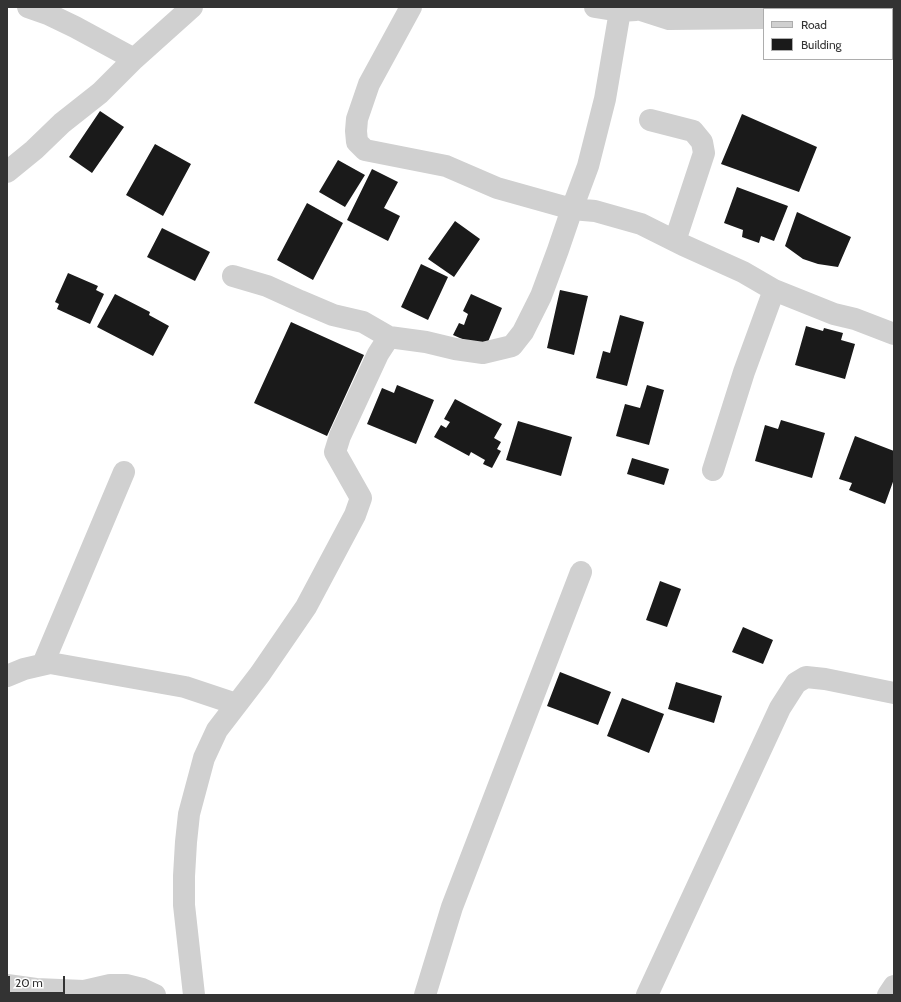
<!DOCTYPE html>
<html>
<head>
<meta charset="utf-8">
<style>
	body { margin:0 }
	#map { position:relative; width:901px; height:1002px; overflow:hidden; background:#fff; font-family:Cabin,sans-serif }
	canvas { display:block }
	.frame { position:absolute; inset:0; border:8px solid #333; pointer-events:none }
	.legend { position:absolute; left:763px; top:8px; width:130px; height:52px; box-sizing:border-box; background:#fff; border:1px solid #adadad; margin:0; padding:5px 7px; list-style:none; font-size:12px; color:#333 }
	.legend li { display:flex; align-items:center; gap:8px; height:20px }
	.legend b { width:20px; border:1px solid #adadad }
	.scale { position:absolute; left:8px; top:976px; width:57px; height:18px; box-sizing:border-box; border:2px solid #333; border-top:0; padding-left:5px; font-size:12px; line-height:14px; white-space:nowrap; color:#333; -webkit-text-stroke:3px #fff; paint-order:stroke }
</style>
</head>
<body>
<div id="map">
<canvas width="901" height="1002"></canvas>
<div class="frame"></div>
<ul class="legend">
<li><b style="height:5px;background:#d0d0d0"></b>Road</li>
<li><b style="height:11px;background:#1a1a1a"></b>Building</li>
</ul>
<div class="scale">20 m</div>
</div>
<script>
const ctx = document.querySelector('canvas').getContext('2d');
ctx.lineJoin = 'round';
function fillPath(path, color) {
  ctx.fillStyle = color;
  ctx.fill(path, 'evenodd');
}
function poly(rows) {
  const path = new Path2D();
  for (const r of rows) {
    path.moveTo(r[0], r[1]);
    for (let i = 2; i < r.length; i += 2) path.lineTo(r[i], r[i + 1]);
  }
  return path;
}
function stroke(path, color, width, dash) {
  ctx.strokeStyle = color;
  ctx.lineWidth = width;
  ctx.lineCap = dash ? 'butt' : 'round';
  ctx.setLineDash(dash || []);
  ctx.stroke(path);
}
const building = poly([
	[100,111,124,127,92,173,69,157],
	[742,114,817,147,799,192,721,164],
	[155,144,191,164,163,216,126,195],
	[338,160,365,175,345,207,319,192],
	[372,169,398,182,384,208,400,216,388,241,347,220],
	[737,187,788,206,774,241,761,236,759,243,742,237,743,230,724,223],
	[307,203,343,223,313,280,277,260],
	[797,212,851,237,838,267,818,264,803,259,785,246],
	[455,221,480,239,454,277,428,259],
	[162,228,210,252,195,281,147,257],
	[421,264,448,277,428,320,401,307],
	[68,273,98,286,96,290,104,294,90,324,57,309,59,304,55,302],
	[560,290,588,296,574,355,547,348],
	[115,294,150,312,149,315,169,326,153,356,97,327],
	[471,294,502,308,485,349,453,335,459,323,464,325,468,314,463,311],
	[620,315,644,322,627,386,596,378,603,351,610,353],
	[291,322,364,355,327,436,254,403],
	[806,326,823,331,824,328,843,333,841,340,855,344,845,379,795,365],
	[397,385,434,400,416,444,367,424,382,388,394,393],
	[647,385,664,390,649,445,616,436,625,404,640,408],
	[455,399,502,424,494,438,501,442,497,449,501,451,492,468,483,464,485,460,471,452,469,456,434,437,441,425,446,428,450,422,444,419],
	[781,420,825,433,812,478,755,461,765,425,778,429],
	[518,421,572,437,561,476,506,460],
	[855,436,894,451,894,479,885,504,849,490,852,483,839,479],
	[632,458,669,469,664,485,627,474],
	[660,581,681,589,667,627,646,620],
	[743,627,773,640,763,664,732,652],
	[560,672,611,692,598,725,547,706],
	[676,682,722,696,714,723,668,709],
	[622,698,664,714,649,753,607,736]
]);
const minor = poly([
	[28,7,48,14,75,27,134,59],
	[411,7,369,84,357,119,356,131,357,142,365,150,446,166,497,188,572,209,595,211,641,224,683,245,743,272,774,290,834,314,855,319,894,334],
	[595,7,620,11,636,10],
	[641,10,669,19,764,18],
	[892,22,894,23],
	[650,120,693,131,702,142,704,153,675,241],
	[7,172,34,150,62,123,100,93,134,59,192,7],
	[233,276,267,286,300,301,333,315,363,322,389,337,426,342,455,349,483,353,512,346,523,332,541,296,558,250,572,209,588,166,605,99,620,11],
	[713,470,744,372,774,290],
	[43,664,124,472],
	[7,676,24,669,50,663,185,687,236,704],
	[7,985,36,989,84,991,110,985,126,985,142,989,155,995],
	[194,995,184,905,184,876,186,842,189,814,204,758,217,730,260,674,306,607,355,515,361,498,335,452,340,436,378,354,389,337],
	[425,995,452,907,581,572],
	[647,995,780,708,796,683,806,677,825,679,894,693],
	[888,995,894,986]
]);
fillPath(building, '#1a1a1a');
stroke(minor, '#d0d0d0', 22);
</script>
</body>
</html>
